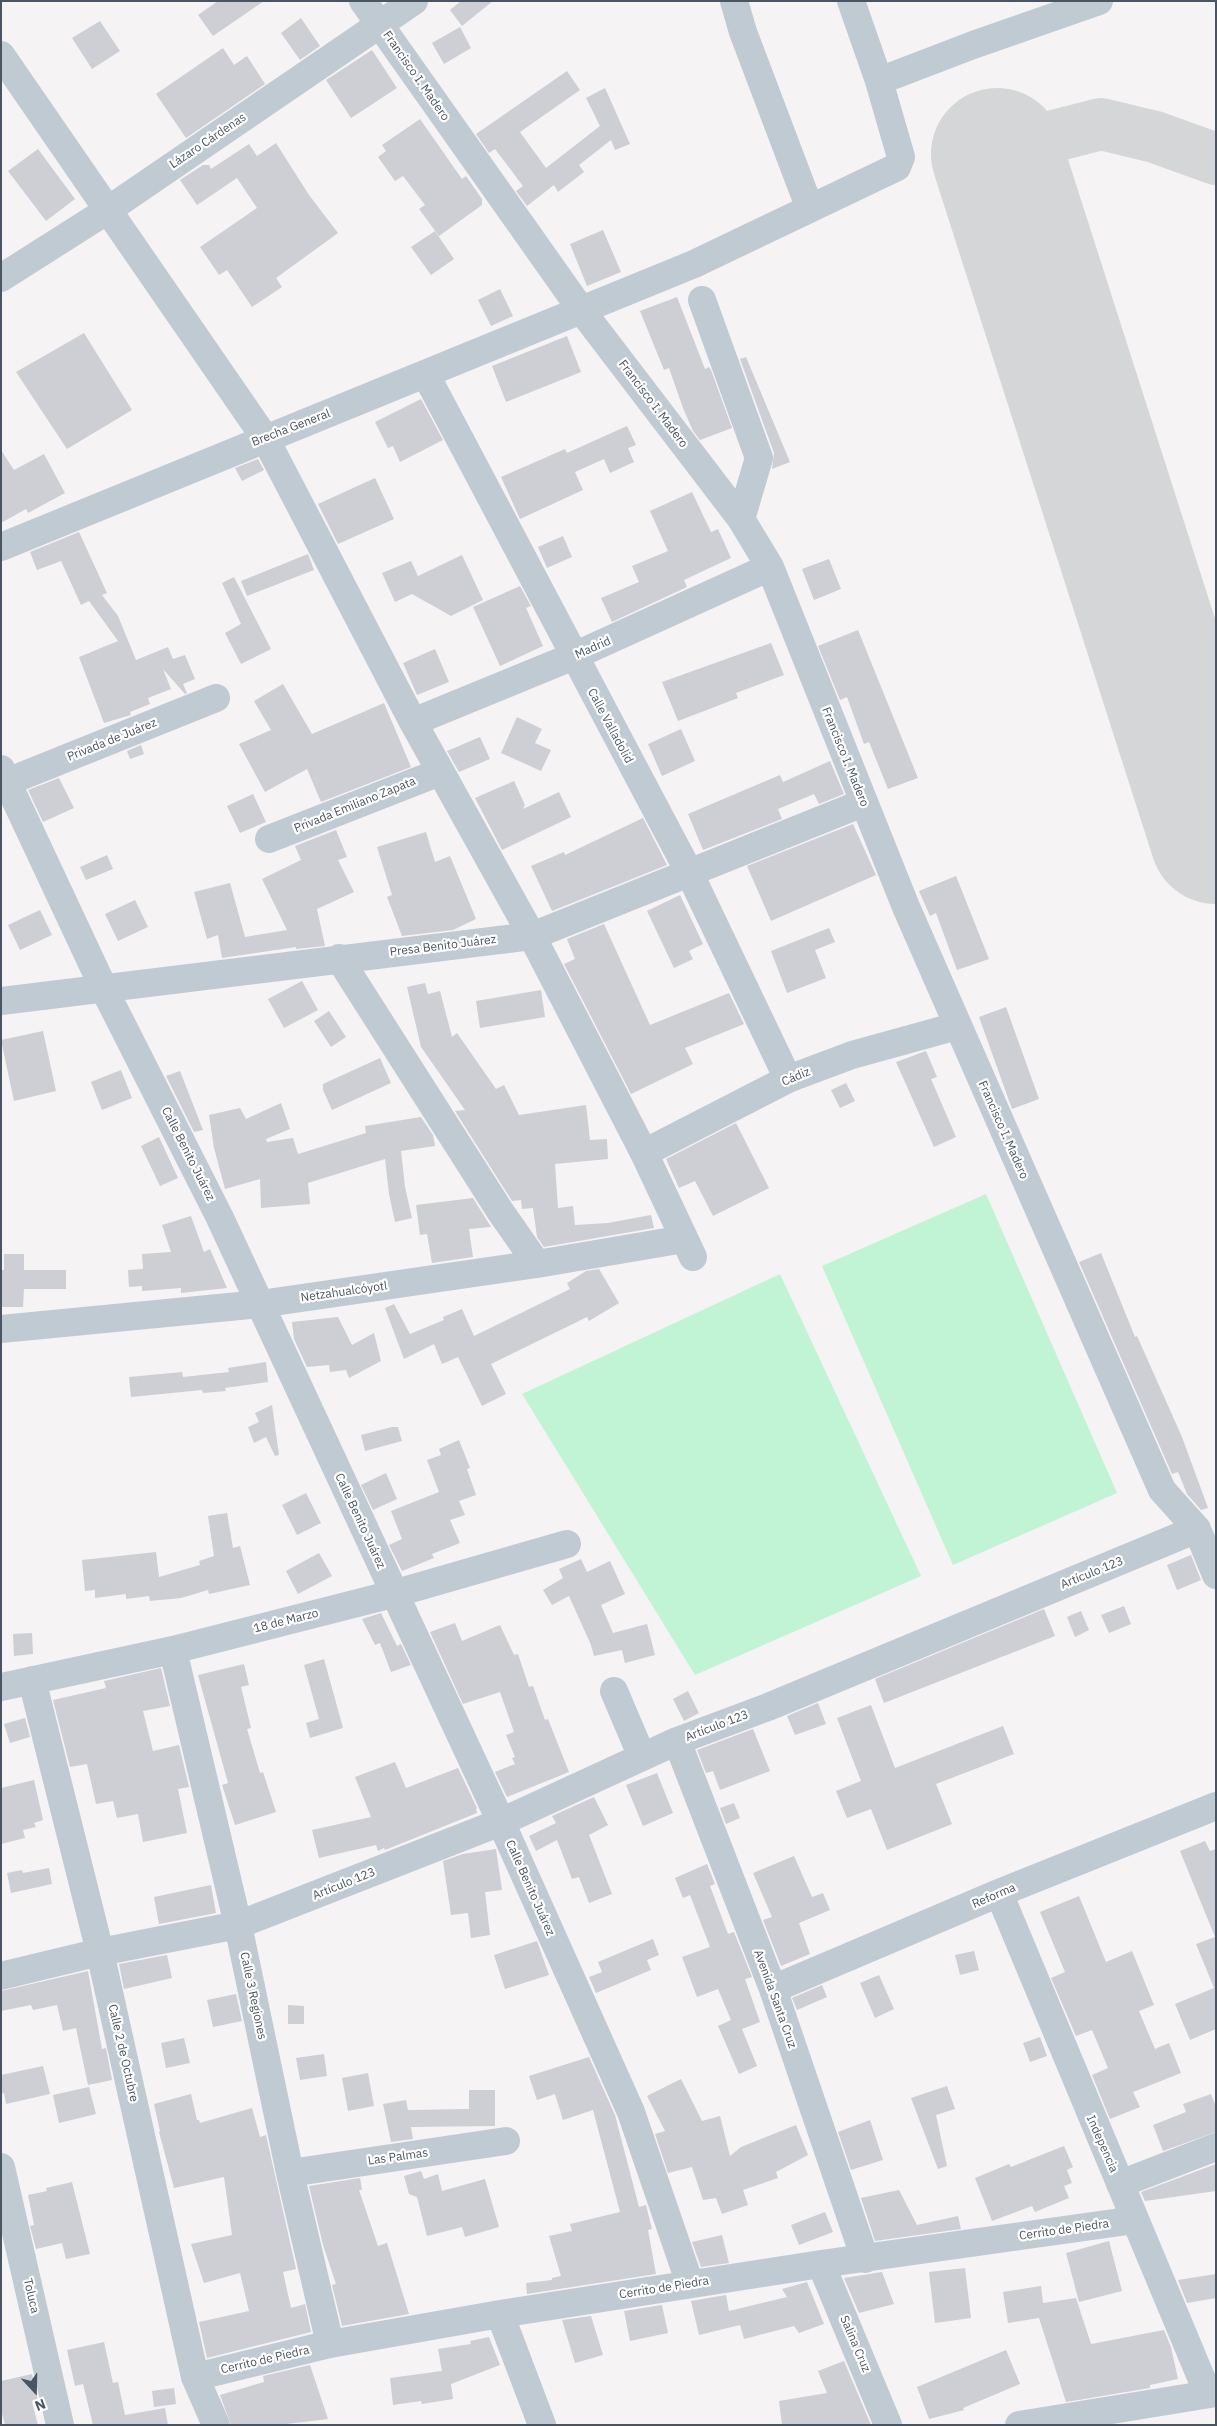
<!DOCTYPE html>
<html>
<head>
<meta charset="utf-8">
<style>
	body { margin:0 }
	#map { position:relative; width:1217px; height:2426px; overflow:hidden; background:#f5f3f3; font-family:"IBM Plex Sans",sans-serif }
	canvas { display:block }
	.frame { position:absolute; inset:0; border:2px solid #495562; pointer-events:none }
	.north { position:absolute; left:10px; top:2366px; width:50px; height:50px; -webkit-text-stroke:4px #fff; paint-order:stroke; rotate:159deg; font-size:14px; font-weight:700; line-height:20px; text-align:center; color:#495562 }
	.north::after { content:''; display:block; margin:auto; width:18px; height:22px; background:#495562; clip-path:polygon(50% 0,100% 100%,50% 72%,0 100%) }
</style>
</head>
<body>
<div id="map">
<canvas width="1217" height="2426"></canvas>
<div class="frame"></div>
<div class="north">N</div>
</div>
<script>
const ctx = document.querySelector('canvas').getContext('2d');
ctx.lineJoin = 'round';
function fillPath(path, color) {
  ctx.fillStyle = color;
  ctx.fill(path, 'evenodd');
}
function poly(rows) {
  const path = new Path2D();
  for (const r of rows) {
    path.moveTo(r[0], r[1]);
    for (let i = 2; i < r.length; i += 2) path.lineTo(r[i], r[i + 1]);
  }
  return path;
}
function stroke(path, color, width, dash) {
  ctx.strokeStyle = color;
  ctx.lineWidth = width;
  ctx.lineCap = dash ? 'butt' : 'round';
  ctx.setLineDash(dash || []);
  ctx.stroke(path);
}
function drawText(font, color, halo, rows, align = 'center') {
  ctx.font = font + ' "IBM Plex Sans",sans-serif';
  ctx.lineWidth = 4.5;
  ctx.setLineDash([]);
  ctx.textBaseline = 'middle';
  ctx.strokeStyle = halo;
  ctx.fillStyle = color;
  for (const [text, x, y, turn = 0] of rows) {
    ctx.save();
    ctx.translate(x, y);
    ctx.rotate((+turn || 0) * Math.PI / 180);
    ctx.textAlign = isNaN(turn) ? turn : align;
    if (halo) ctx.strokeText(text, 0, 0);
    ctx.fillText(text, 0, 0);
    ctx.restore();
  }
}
const green = poly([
	[986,1194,1117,1493,953,1565,822,1266],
	[780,1274,921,1576,695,1675,522,1394]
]);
const taxiway = poly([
	[1004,176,1016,157,1042,139,1101,124,1155,137,1216,159]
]);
const runway = poly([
	[997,154,1216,838]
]);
const building = poly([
	[218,1,264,1,213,36,198,15],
	[461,1,493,1,462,26,450,10],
	[301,18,320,46,300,60,281,33],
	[100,21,120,51,92,69,72,38],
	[460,27,471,48,444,64,432,43],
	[223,48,234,65,247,56,265,84,186,138,156,94],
	[372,50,397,88,351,118,326,80],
	[567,71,580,90,520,132,546,168,600,126,586,98,605,88,630,144,615,150,611,140,579,165,584,172,558,192,554,185,527,206,516,191,523,186,495,149,489,153,476,134],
	[420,119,462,179,466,176,482,199,482,205,439,236,419,209,425,205,403,176,395,181,378,157,386,151,382,145],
	[276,143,309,195,338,233,276,278,282,287,252,307,227,270,219,275,200,247,257,208,237,178,197,205,180,180,203,165,209,165,211,169,249,144,257,156],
	[38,149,75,199,46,221,8,171],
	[603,230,621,272,587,286,570,244],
	[435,231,454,259,431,275,411,247],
	[500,289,513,316,491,326,478,300],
	[677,297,705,369,709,367,711,370,732,428,700,440,693,431,683,408,669,368,664,370,640,311],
	[84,333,132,410,67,449,16,372],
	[567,336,581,372,506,402,492,366],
	[746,357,790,462,772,469,774,453,740,359],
	[421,399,443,440,400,462,393,446,388,448,375,422],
	[627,426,636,445,628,448,634,462,610,473,604,459,575,472,583,490,520,519,501,477,565,449,567,453],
	[1,450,14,470,44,454,65,493,28,513,26,509,1,523],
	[258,459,264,470,242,481,235,468],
	[375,478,394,519,338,544,318,504],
	[692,492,711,532,718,529,731,558,684,580,687,587,612,622,601,598,639,582,632,566,668,551,650,511],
	[79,532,107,593,102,595,118,616,136,660,168,647,173,659,185,655,195,679,183,684,187,693,185,694,163,669,171,689,148,698,150,704,130,712,131,715,104,723,79,657,118,641,89,601,81,605,61,561,37,570,30,552],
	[563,536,572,557,547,568,538,547],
	[308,554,314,570,247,596,241,581],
	[462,555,483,600,451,616,412,594,395,602,382,573,411,561,418,576],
	[829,559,841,589,814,600,802,569],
	[234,577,271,649,241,664,225,633,241,624,222,583],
	[520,586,531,606,526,608,543,646,500,666,473,607],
	[858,630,918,778,888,789,869,742,864,744,847,697,840,700,818,646],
	[771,643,784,675,736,693,738,698,678,721,662,682],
	[435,649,449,682,417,695,403,663],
	[283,684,312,734,384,703,411,767,321,802,307,769,265,792,239,744,271,730,254,701],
	[517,717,542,729,535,743,551,750,541,771,501,753],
	[681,729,695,761,662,776,648,744],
	[480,737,490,759,459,772,447,751],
	[141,745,144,754,130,759,127,751],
	[830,761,844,794,819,804,814,794,778,809,782,819,703,850,688,814,780,775,783,782],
	[59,778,74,808,43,822,28,790],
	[514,781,525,805,523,809,559,792,571,817,502,850,475,798],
	[253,794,266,822,240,833,227,806],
	[643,818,667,865,552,911,531,866,564,852,565,855],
	[853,824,876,875,771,921,747,866],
	[336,830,347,857,338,860,354,892,317,909,325,946,296,949,296,947,222,958,218,935,207,939,194,892,230,883,245,937,287,930,262,879,301,860,295,846],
	[426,832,435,862,450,856,476,919,453,930,402,936,387,897,392,895,377,847],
	[107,855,113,869,86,880,80,867],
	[956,876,989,959,957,970,936,913,930,916,919,891],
	[680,895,703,944,689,951,693,959,674,968,647,911],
	[135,900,148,927,118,941,105,914],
	[40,910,52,935,20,950,8,925],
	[604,924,650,1025,729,993,744,1024,685,1048,693,1064,631,1094,564,964,575,959,567,939],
	[829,928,835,942,815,950,826,978,787,993,771,951],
	[302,981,318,1010,284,1028,268,999],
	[425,983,428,994,440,991,452,1037,457,1033,496,1089,504,1085,519,1115,586,1105,590,1140,607,1139,608,1159,555,1164,558,1208,573,1206,575,1225,608,1223,651,1215,654,1228,544,1247,537,1237,533,1208,522,1209,521,1200,512,1201,455,1111,465,1110,421,1047,407,987],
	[541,990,545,1017,480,1028,476,1001],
	[1006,1007,1039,1099,1012,1109,979,1017],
	[329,1011,346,1037,331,1047,314,1021],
	[43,1031,56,1091,14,1101,1,1040],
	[926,1051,937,1077,931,1079,956,1137,934,1147,896,1062],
	[380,1058,391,1083,332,1110,323,1090,323,1084],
	[121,1070,132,1098,102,1110,91,1082],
	[180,1071,203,1130,194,1132,166,1076],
	[846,1083,855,1101,840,1108,831,1090],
	[281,1103,290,1129,266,1139,267,1142,293,1138,298,1154,366,1133,365,1126,421,1117,433,1135,435,1146,401,1151,405,1187,412,1218,395,1222,389,1194,385,1159,308,1183,310,1204,261,1208,260,1179,225,1189,214,1148,209,1115,240,1108,246,1119],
	[736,1123,769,1188,713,1216,695,1181,679,1188,666,1159],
	[159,1137,178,1178,160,1186,141,1146],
	[473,1198,491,1227,469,1229,473,1257,432,1263,427,1234,420,1235,416,1205],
	[191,1216,204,1252,210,1249,227,1288,181,1293,181,1288,142,1291,142,1286,129,1287,128,1270,143,1269,142,1254,171,1252,162,1225],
	[1101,1253,1135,1337,1137,1336,1182,1437,1208,1508,1201,1510,1187,1494,1178,1472,1172,1474,1079,1262],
	[4,1254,24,1254,24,1270,66,1270,66,1289,24,1289,23,1307,1,1307,1,1270,4,1270],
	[599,1269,619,1303,589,1321,587,1317,491,1364,506,1394,482,1406,458,1357,442,1364,434,1344,404,1359,385,1308,394,1304,410,1334,444,1320,443,1317,462,1309,474,1336,570,1289,567,1283,586,1271],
	[338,1317,352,1345,374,1333,381,1361,349,1378,346,1370,330,1372,329,1365,307,1367,294,1339,292,1322],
	[266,1362,268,1382,225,1388,226,1391,203,1393,202,1390,131,1397,129,1377,182,1372,183,1377,229,1372,228,1368],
	[272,1405,279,1455,275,1456,266,1437,254,1443,248,1427,259,1422,255,1413],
	[392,1427,398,1427,402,1441,365,1451,361,1435],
	[459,1440,470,1468,467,1469,476,1495,459,1501,465,1515,450,1520,460,1543,432,1554,434,1558,402,1571,389,1545,402,1539,391,1511,439,1492,427,1460,441,1455,439,1449],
	[386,1473,397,1499,373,1510,361,1485],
	[306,1493,321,1523,297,1535,282,1505],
	[227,1513,233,1548,240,1546,250,1585,209,1594,208,1590,181,1598,150,1601,149,1596,126,1599,126,1594,95,1598,95,1590,85,1591,82,1560,156,1552,159,1577,200,1565,199,1561,214,1556,208,1516],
	[319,1553,332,1576,298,1594,286,1571],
	[1191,1555,1201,1580,1177,1590,1167,1565],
	[581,1559,587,1572,610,1561,625,1594,601,1605,613,1633,647,1624,655,1655,625,1663,622,1650,594,1656,591,1645,569,1596,552,1605,543,1590,563,1578,559,1569],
	[1124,1606,1131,1624,1109,1633,1101,1615],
	[1044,1609,1055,1636,884,1703,875,1679],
	[1081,1611,1089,1630,1075,1637,1067,1617],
	[381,1613,397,1646,401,1644,411,1665,391,1672,380,1643,375,1645,362,1619],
	[455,1623,462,1641,500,1625,514,1655,518,1654,529,1687,533,1686,545,1720,548,1719,569,1772,507,1797,495,1772,515,1764,512,1758,515,1757,506,1735,514,1732,500,1692,463,1704,430,1632],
	[32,1633,33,1654,14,1656,13,1634],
	[324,1659,343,1728,310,1738,306,1723,319,1719,304,1665],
	[244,1664,249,1685,241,1687,251,1728,247,1729,260,1773,263,1772,276,1812,235,1825,222,1785,228,1783,198,1675],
	[161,1668,170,1706,143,1711,153,1751,179,1745,189,1787,178,1789,187,1833,143,1842,138,1814,117,1818,113,1801,96,1804,87,1764,70,1767,53,1700,106,1688,104,1681],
	[688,1691,699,1713,684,1721,673,1699],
	[818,1703,826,1724,795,1735,787,1716],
	[871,1705,895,1768,1003,1726,1014,1754,936,1784,952,1824,887,1850,871,1809,847,1818,836,1791,861,1781,837,1718],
	[25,1718,30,1737,10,1743,4,1724],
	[753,1729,770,1771,720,1790,713,1771,706,1773,697,1750],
	[395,1762,406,1788,458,1768,477,1808,476,1809,477,1813,385,1850,384,1848,378,1851,376,1845,319,1858,312,1830,371,1817,355,1777],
	[657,1773,673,1813,643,1826,626,1785],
	[34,1780,43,1820,34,1823,36,1827,23,1830,25,1838,1,1844,1,1788],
	[594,1797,608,1825,589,1835,612,1894,589,1903,579,1877,572,1879,557,1840,536,1851,529,1836,556,1823,552,1816],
	[734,1803,740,1818,726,1824,720,1808],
	[1205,1841,1210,1851,1216,1849,1216,2029,1190,2040,1175,2004,1214,1988,1196,1944,1215,1937,1180,1851],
	[496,1849,502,1890,485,1892,490,1935,471,1938,468,1913,451,1915,443,1861,463,1854],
	[794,1856,812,1897,823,1893,830,1910,799,1923,810,1954,781,1966,763,1920,772,1917,753,1873],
	[707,1864,715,1884,710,1886,728,1934,734,1932,752,1977,745,1979,760,2022,742,2029,757,2066,739,2074,718,2026,731,2020,718,1989,697,1997,682,1957,710,1947,690,1895,683,1898,675,1878],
	[49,1868,52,1884,11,1893,7,1873,22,1870,23,1873],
	[211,1885,216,1913,159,1924,154,1897],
	[1079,1896,1106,1962,1132,1951,1154,2005,1139,2011,1155,2049,1169,2043,1181,2073,1133,2092,1140,2107,1110,2119,1092,2075,1108,2068,1092,2030,1076,2036,1051,1978,1065,1972,1040,1912],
	[653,1939,659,1955,647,1960,651,1970,596,1993,589,1977,602,1972,598,1962],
	[537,1941,549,1975,505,1989,494,1955],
	[974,1951,979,1970,960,1975,955,1955],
	[167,1955,172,1978,124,1989,119,1964],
	[88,1971,102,2049,106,2048,112,2080,88,2085,76,2028,63,2031,57,2005,33,2010,31,2005,1,2011,1,1991],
	[879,1975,894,2009,875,2018,860,1983],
	[822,1985,827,1997,797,2010,792,1998],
	[236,1994,242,2021,213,2027,207,2000],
	[288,2005,304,2006,304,2024,288,2024],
	[1040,2037,1047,2056,1030,2062,1023,2043],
	[184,2038,190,2063,166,2068,161,2043],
	[324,2054,327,2076,300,2080,296,2058],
	[589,2057,615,2115,639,2207,646,2205,652,2229,648,2230,656,2274,527,2294,526,2283,552,2280,552,2278,561,2276,549,2236,572,2231,570,2224,620,2212,593,2110,563,2120,555,2094,537,2100,529,2076],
	[43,2066,50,2094,6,2104,4,2093,1,2094,1,2075],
	[368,2073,374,2106,348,2111,342,2078],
	[681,2079,702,2121,720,2116,730,2156,741,2147,796,2125,808,2155,776,2172,778,2178,743,2190,748,2205,722,2214,716,2198,703,2200,692,2167,668,2173,655,2134,665,2131,647,2096],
	[947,2086,955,2109,936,2115,947,2166,938,2169,911,2098],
	[89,2087,96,2114,59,2123,53,2095],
	[469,2090,495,2090,495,2126,411,2127,413,2139,391,2142,383,2104,406,2100,408,2110,469,2109],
	[191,2094,197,2120,199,2120,200,2123,252,2108,260,2137,266,2135,296,2269,283,2272,291,2308,305,2304,311,2332,207,2358,199,2322,249,2311,240,2273,204,2283,191,2244,232,2235,224,2177,174,2188,159,2132,160,2131,154,2104],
	[1211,2094,1216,2107,1216,2132,1163,2151,1153,2125,1186,2112,1183,2104],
	[870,2120,883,2160,851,2170,838,2132],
	[1064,2146,1073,2167,1067,2170,1072,2183,1064,2186,1069,2198,1035,2212,1032,2206,992,2221,975,2178,1009,2164,1011,2167],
	[1216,2164,1216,2191,1145,2201,1141,2192],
	[421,2171,424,2179,438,2174,442,2191,485,2179,499,2227,465,2237,462,2227,427,2236,417,2197,409,2194,404,2176],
	[360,2178,362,2190,359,2190,378,2246,387,2243,409,2314,342,2326,332,2285,336,2284,323,2245,309,2186],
	[72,2182,90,2254,66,2259,62,2243,36,2249,30,2226,34,2225,28,2195,47,2191,46,2188],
	[899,2190,917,2225,958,2216,961,2229,875,2241,861,2198],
	[825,2212,833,2232,799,2245,791,2225],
	[722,2235,729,2263,701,2267,692,2242],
	[1109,2241,1122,2291,1079,2302,1066,2253],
	[965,2268,971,2318,935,2323,929,2272],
	[882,2272,894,2304,859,2313,844,2278],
	[1216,2274,1216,2298,1187,2303,1178,2280],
	[807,2282,824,2324,799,2333,794,2326,744,2339,740,2325,699,2335,691,2301,726,2295,729,2311,787,2297,782,2289],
	[1041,2286,1043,2303,1076,2298,1091,2344,1164,2330,1171,2347,1178,2379,1150,2385,1150,2388,1066,2402,1039,2318,1008,2323,1003,2292],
	[662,2305,668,2333,630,2341,624,2311],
	[591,2316,603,2355,575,2363,562,2320],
	[489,2337,500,2365,451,2384,453,2399,422,2404,421,2401,393,2405,390,2378,442,2371,438,2349,471,2344,470,2341],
	[104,2342,113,2383,118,2382,125,2415,165,2408,168,2425,93,2425,83,2384,75,2386,67,2350],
	[1006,2350,1020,2384,963,2408,964,2410,929,2419,917,2387],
	[844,2361,871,2425,782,2425,779,2401,827,2393,818,2371],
	[310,2365,328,2419,278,2425,231,2425,220,2395,264,2382,263,2376],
	[32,2374,38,2401,32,2402,38,2425,5,2425,1,2410,1,2381],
	[174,2388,176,2404,154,2407,152,2391]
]);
const minor = poly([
	[363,1,582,311,741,519,770,567,906,907,1162,1490,1197,1529,1216,1575],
	[734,1,743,32,810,209],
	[851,1,879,81],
	[1,55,265,438,413,722,532,936,644,1153,693,1257],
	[1,278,108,210,414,1],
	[702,300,759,458,741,519],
	[426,375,689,872,788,1079],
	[1,547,694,264,897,167,901,157,879,81,973,45,1099,1],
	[413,722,574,656,770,567],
	[1,769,104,989,220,1218,501,1822,631,2112,690,2284],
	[7,782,216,698],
	[269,839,440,772],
	[339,958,500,1211,537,1264],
	[1,1001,532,936,863,803],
	[644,1153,788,1079,852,1055,957,1026],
	[1,1329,260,1304,537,1264,684,1239],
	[173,1650,238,1925,290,2173,330,2344],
	[32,1680,100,1952,195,2377,216,2425],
	[1,1687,173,1650,393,1594,567,1544],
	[614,1691,642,1757],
	[677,1741,773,1989,865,2259],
	[999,1893,1208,2394],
	[1,1976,100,1952,238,1925,501,1822,677,1741,768,1707,1197,1529],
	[773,1989,999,1893,1216,1806],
	[1,2167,60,2425],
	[290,2173,506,2141],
	[1120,2184,1216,2147],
	[821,2264,888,2425],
	[500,2314,542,2425],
	[195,2377,330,2344,500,2314,821,2264,1135,2220],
	[1019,2425,1216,2393]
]);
const streetNames = [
	["Francisco I. Madero",416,76,55],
	["Lázaro Cárdenas",208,141,-34],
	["Francisco I. Madero",653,404,53],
	["Brecha General",291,428,-21],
	["Madrid",593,648,-24],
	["Calle Valladolid",610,726,62],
	["Privada de Juárez",112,740,-22],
	["Francisco I. Madero",845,757,68],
	["Privada Emiliano Zapata",355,805,-22],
	["Presa Benito Juárez",443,946,-7],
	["Cádiz",796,1077,-23],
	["Francisco I. Madero",1003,1130,66],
	["Calle Benito Juárez",188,1154,63],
	["Netzahualcóyotl",344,1292,-8],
	["Calle Benito Juárez",360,1521,65],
	["Artículo 123",1092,1573,-22],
	["18 de Marzo",286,1621,-14],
	["Artículo 123",717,1726,-21],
	["Artículo 123",344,1884,-22],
	["Calle Benito Juárez",530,1888,66],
	["Reforma",994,1896,-23],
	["Calle 3 Regiones",253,1996,78],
	["Avenida Santa Cruz",775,1999,70],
	["Calle 2 de Octubre",123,2053,77],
	["Indepencia",1102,2144,66],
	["Las Palmas",398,2157,-8],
	["Cerrito de Piedra",1064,2230,-8],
	["Cerrito de Piedra",664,2288,-9],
	["Toluca",31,2296,77],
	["Salina Cruz",855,2344,67],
	["Cerrito de Piedra",265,2360,-13]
];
fillPath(green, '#c0f4d5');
stroke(taxiway, '#d4d6d8', 52);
stroke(runway, '#d4d6d8', 132);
fillPath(building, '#cdcfd5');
stroke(minor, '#c0cad3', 28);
drawText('12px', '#495562', '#fff', streetNames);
</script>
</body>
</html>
